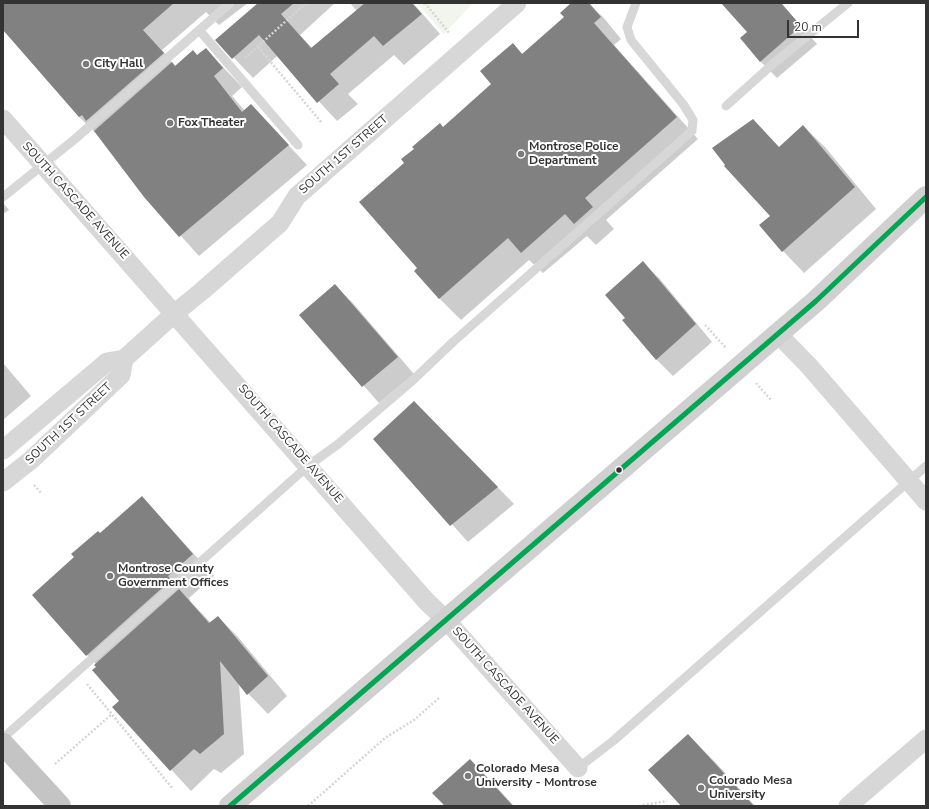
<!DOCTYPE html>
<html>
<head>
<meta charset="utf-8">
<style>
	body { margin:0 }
	#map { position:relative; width:929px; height:809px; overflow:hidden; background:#fff; font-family:"Nunito Sans",sans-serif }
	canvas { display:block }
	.frame { position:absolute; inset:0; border:4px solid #333; pointer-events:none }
	.scale { position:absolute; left:787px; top:20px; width:72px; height:18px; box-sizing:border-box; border:2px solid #333; border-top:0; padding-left:5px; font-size:12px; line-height:14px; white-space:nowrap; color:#333; -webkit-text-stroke:3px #fff; paint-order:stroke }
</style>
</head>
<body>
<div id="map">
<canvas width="929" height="809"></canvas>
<div class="frame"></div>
<div class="scale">20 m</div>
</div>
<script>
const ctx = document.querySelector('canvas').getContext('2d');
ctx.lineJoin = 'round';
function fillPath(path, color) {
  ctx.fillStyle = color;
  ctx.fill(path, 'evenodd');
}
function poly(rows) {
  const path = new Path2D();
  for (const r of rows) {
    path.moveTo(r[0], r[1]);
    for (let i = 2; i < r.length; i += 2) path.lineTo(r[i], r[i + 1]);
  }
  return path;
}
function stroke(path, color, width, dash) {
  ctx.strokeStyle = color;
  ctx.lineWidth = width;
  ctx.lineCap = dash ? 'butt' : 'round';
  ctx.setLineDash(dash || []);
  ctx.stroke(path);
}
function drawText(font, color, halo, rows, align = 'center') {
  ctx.font = font + ' "Nunito Sans",sans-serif';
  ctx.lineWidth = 4;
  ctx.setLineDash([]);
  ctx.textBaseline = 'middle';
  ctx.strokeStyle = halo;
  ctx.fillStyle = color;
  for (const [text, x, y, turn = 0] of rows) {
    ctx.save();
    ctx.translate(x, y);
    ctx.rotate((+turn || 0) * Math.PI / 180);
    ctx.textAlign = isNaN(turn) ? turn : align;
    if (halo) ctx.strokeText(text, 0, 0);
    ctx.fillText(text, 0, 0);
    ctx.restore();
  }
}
const green = poly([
	[417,3,473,3,444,34]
]);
const shadow = poly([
	[6,3,248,3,219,25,206,12,162,50,176,67,198,56,206,49,242,87,232,96,245,111,251,105,307,165,199,256,145,196,99,136,79,117,3,29,3,6],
	[260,3,335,3,300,35,313,49,357,11,350,3,413,3,440,34,404,65,394,55,348,94,358,104,337,121,277,56,253,78,217,40],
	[573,3,588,3,603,17,621,39,614,45,698,139,606,220,614,229,596,245,587,236,543,273,529,260,461,320,439,298,419,268,406,163,493,84,513,45,523,54,565,17],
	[722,3,781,3,817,44,777,78,760,61,749,33],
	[803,126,825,147,876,209,804,273,783,251,771,216],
	[3,203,9,210,3,214],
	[643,263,660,279,712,342,673,376,656,359,626,318],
	[335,286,352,302,414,374,379,403,301,315],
	[3,363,31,396,3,420],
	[431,419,514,504,468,542,375,439],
	[142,497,214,576,189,598,191,602,211,623,218,617,238,637,287,696,268,714,239,684,244,754,221,773,214,769,191,791,113,707,120,701,96,664,87,655,100,535],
	[688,735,717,764,755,806,682,806],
	[470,760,494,784,514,806,442,806]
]);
const building = poly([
	[3,3,174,3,143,30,164,53,86,121,82,115,79,117,3,30],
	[258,3,294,3,281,14,311,48,365,3,412,3,422,14,383,46,374,36,330,74,339,84,317,103,259,35,232,59,215,40],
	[571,3,589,3,601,17,594,23,677,117,585,198,593,207,574,224,565,214,521,253,508,238,439,299,414,271,417,268,359,202,404,163,401,159,414,149,412,147,440,123,443,127,491,84,480,71,513,43,522,54,564,17,560,13],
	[721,3,781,3,801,26,760,62,740,38,747,32],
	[206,48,223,68,214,76,242,112,251,104,289,145,179,237,144,197,94,131,172,62,175,66,193,50,197,55],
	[753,119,779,147,803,125,855,187,782,252,759,225,770,216,724,166,725,165,712,148],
	[643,261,696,324,656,360,622,320,625,318,605,295],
	[335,284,398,357,362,387,299,315],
	[414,401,498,487,450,526,373,439],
	[142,496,193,554,168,576,171,580,86,656,32,595,74,557,71,554,98,531,100,533],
	[179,589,209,623,218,616,268,676,247,695,220,661,224,734,200,754,194,749,170,771,112,707,119,701,92,670,96,667,94,665],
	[688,734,754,806,681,806,648,770],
	[470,759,513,806,445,806,432,793]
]);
const path = poly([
	[425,3,450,34],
	[258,47,322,123],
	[245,58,306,3],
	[705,325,726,348],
	[756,383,771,400],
	[34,485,42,494],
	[87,684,173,789],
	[55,764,112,714],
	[308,806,385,738,414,720,440,697],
	[639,806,667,801]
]);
const lane = poly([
	[200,31,298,145],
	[726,106,774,63,848,3],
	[3,197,75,139,230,3],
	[3,738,309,465,337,445,412,381,453,342,692,131,693,120,683,104,631,40,627,27,636,3],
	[578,768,613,741,926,466]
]);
const street = poly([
	[3,119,427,602,446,620,578,768],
	[777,333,809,366,926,501],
	[3,450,107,362,124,359,175,313,202,291,280,223,297,196,517,3],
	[3,482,31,460,121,375,124,359],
	[848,806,926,739]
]);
const secondary = poly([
	[230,806,816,301,926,197]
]);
const highway = poly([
	[3,744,60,806]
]);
const bus1 = poly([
	[230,806,816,301,926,197]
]);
const markers = [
	[86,64,4,"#7a7a7a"],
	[170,123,4,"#7a7a7a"],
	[521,154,4,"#7a7a7a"],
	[619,470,3.5,"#333"],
	[110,576,4,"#7a7a7a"],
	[468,776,4,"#7a7a7a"],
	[701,788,4,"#7a7a7a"]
];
const poiNames = [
	["City Hall",94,64],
	["Fox Theater",178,123],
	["Montrose Police",529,147],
	["Department",529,161],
	["Montrose County",118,569],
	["Government Offices",118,583],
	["Colorado Mesa",476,769],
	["University - Montrose",476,783],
	["Colorado Mesa",709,781],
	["University",709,795]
];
const streetNames = [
	["SOUTH 1ST STREET",344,155,-41],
	["SOUTH CASCADE AVENUE",75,201,48],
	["SOUTH 1ST STREET",69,424,-43],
	["SOUTH CASCADE AVENUE",290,444,49],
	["SOUTH CASCADE AVENUE",505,686,48]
];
fillPath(green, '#f1f5ed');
fillPath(shadow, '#0003');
fillPath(building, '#818181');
stroke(path, '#d6d6d6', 2.5, [2, 2]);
stroke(lane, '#d7d7d7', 9);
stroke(street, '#d7d7d7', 19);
stroke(secondary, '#d0d0d0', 22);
stroke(highway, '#c4c4c4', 22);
stroke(bus1, '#00a651', 5);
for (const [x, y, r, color] of markers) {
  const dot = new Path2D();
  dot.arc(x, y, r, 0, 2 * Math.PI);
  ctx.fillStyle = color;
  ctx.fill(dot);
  stroke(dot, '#fff', 1.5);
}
drawText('bold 12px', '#333', '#fff', poiNames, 'left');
drawText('12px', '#333', '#fff', streetNames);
</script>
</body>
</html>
